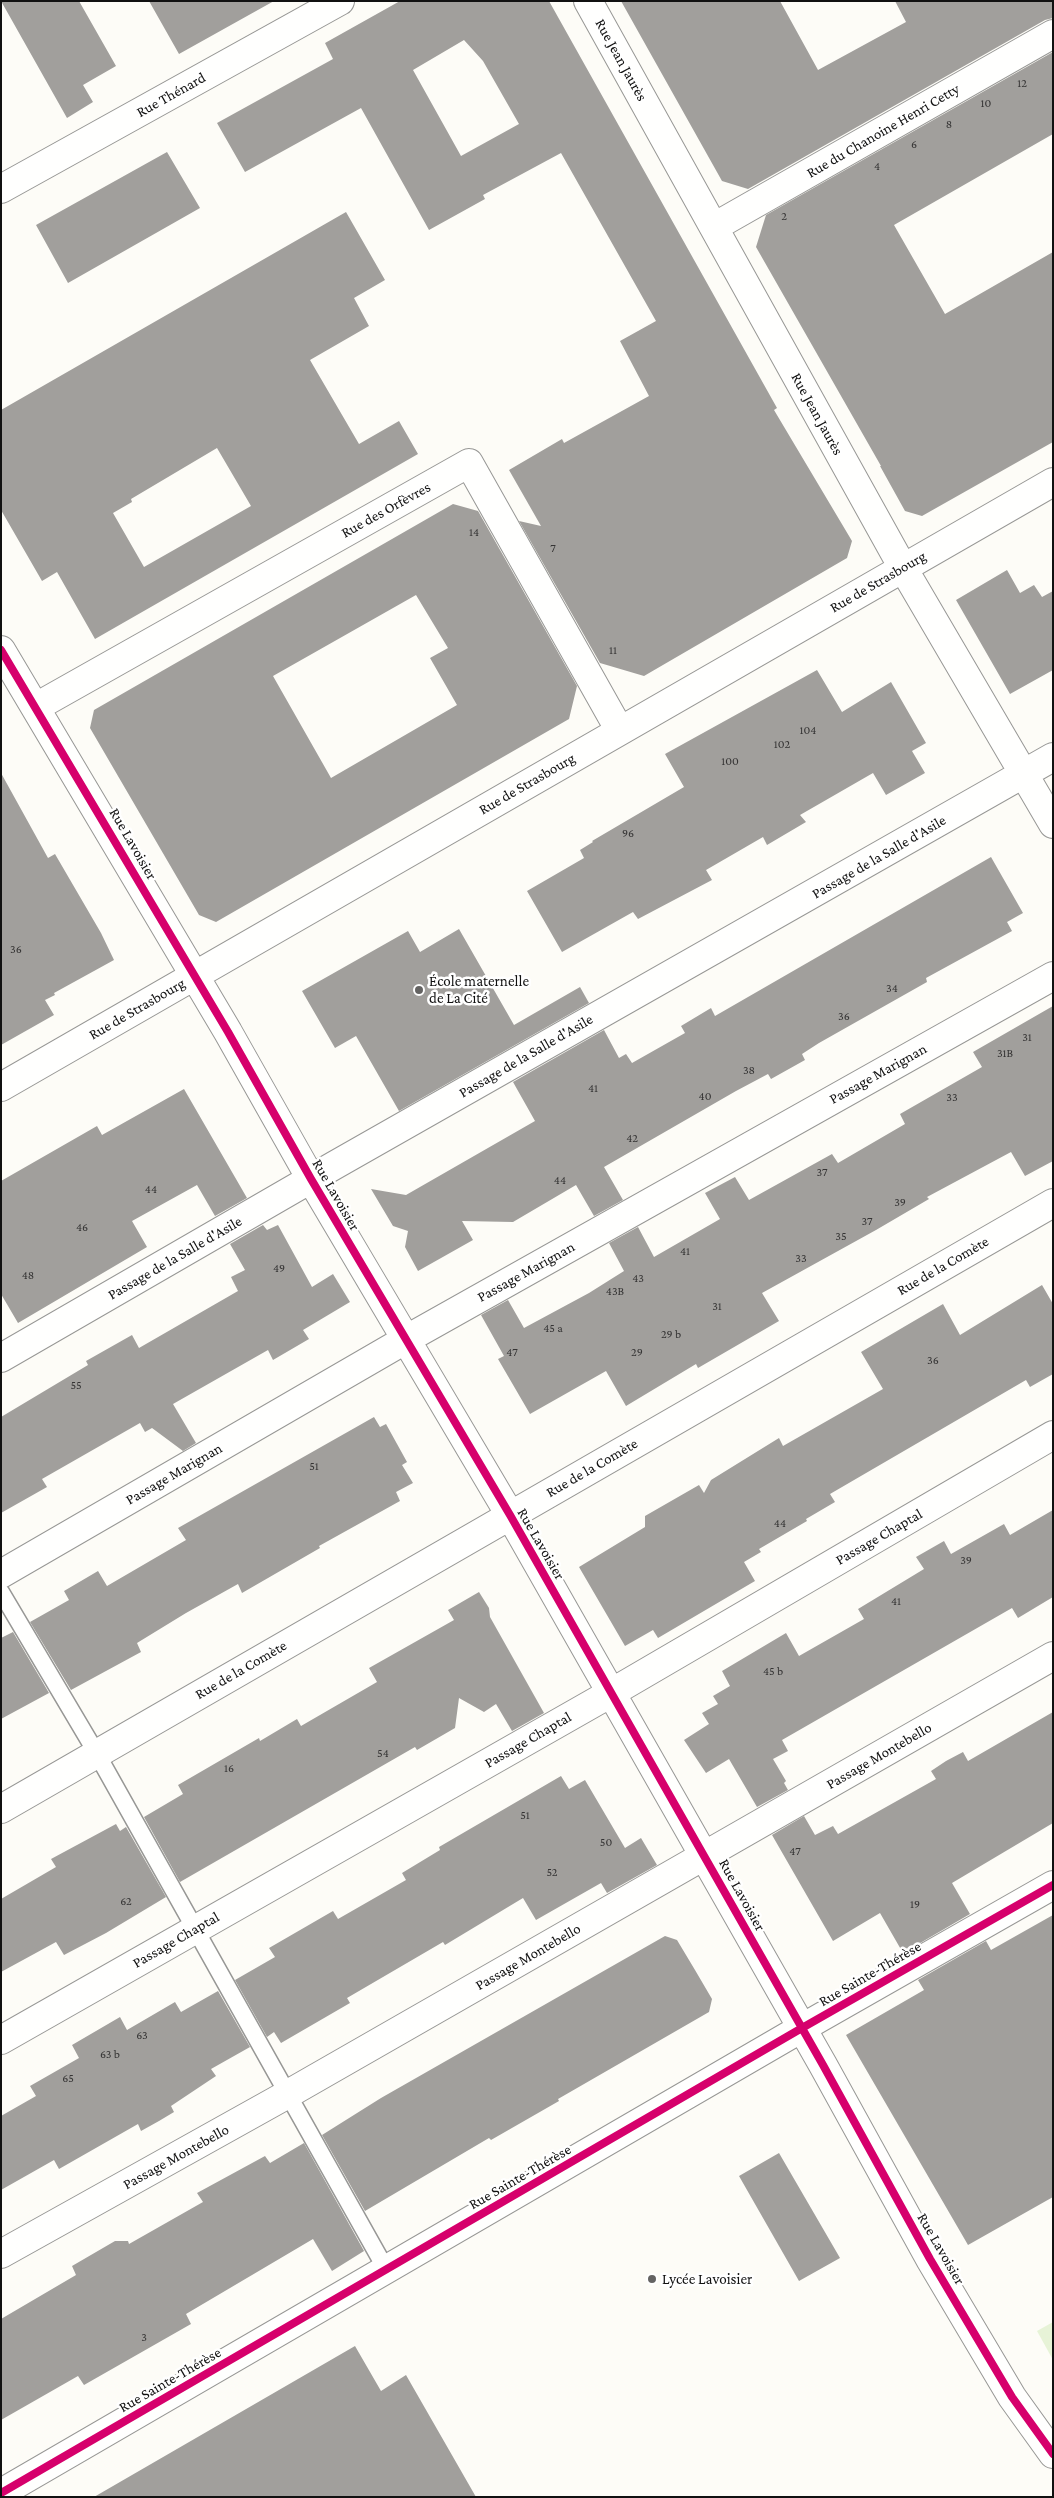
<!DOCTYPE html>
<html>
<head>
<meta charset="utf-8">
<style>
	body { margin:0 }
	#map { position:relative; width:1054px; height:2498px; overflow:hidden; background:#fdfcf7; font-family:"Crimson Pro",serif }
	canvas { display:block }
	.frame { position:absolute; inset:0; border:2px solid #111; pointer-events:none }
</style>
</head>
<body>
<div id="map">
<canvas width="1054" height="2498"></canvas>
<div class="frame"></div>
</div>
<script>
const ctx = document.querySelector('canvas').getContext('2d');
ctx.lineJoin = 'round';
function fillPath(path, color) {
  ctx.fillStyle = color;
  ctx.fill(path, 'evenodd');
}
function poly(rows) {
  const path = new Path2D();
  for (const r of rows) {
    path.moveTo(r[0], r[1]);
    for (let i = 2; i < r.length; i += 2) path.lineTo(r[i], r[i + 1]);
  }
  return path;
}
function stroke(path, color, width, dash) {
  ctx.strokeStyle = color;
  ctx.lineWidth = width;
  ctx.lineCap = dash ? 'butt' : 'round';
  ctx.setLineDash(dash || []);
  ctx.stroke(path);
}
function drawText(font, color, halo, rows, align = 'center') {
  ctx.font = font + ' "Crimson Pro",serif';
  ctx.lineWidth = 5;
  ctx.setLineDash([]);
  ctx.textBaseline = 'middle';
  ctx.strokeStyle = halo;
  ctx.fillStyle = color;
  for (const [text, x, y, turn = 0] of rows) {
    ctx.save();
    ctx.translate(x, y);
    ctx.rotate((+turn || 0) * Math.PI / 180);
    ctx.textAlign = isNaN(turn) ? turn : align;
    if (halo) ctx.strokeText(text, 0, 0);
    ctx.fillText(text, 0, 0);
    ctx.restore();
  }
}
const green = poly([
	[1053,2322,1053,2360,1037,2331]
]);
const building = poly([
	[1,1,79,1,116,66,83,85,93,102,67,118],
	[149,1,274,1,179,54],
	[400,1,549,1,777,408,774,410,852,541,847,558,644,676,600,663,519,521,541,526,509,470,562,439,564,443,649,396,620,341,656,321,561,153,483,195,485,199,429,230,361,108,245,172,217,123,333,59,325,43],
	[464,40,483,61,519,124,461,156,413,70],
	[621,1,780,1,818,70,906,22,895,1,1053,1,1053,18,1045,20,748,189,722,181],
	[1053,52,1053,134,894,225,945,314,1053,252,1053,442,922,516,905,511,880,466,881,466,756,247,766,215],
	[167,152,200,208,68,283,36,225],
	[346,212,385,280,354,298,369,326,310,360,359,444,399,421,418,454,95,639,57,572,42,581,1,510,1,410],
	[217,448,251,506,144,567,113,513,132,502,131,499],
	[453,504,478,511,577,686,569,719,216,922,199,915,90,728,94,710],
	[416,595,448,648,430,658,457,705,331,778,273,676],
	[1007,570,1020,593,1034,585,1042,597,1053,591,1053,670,1010,694,956,600],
	[817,670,842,712,891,682,926,743,912,751,925,773,886,795,873,773,800,815,806,822,767,845,763,837,706,870,712,880,638,919,633,912,562,952,527,891,584,858,580,850,593,842,592,841,684,787,665,754],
	[1,773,48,858,55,854,101,933,114,960,54,993,55,995,45,1000,54,1015,1,1045],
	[991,857,1023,913,1007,922,1012,931,926,978,927,982,819,1043,802,1054,805,1060,771,1079,768,1074,736,1091,604,1167,623,1200,594,1216,576,1185,513,1222,462,1221,473,1240,418,1271,405,1247,408,1231,393,1226,371,1189,406,1195,535,1121,513,1082,604,1030,619,1058,626,1054,632,1063,685,1033,681,1026,711,1008,715,1016],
	[459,929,514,1025,580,987,589,1003,399,1111,356,1036,335,1048,302,991,408,931,420,952],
	[1053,1006,1053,1161,1025,1176,1011,1152,927,1197,929,1199,876,1230,762,1293,779,1321,698,1368,696,1364,626,1406,606,1371,530,1414,498,1359,504,1356,481,1315,508,1300,524,1328,589,1293,624,1271,609,1243,638,1227,654,1257,720,1219,705,1193,735,1177,749,1200,832,1154,838,1163,905,1124,900,1114,982,1067,973,1052],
	[184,1089,247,1198,215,1216,197,1185,132,1221,147,1247,18,1323,1,1294,1,1181,97,1126,102,1135],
	[263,1225,267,1230,278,1225,312,1287,333,1274,350,1302,303,1330,309,1339,273,1360,268,1350,173,1404,196,1443,183,1451,152,1428,145,1432,140,1423,42,1479,47,1487,1,1513,1,1417,88,1365,86,1361,132,1335,139,1348,238,1291,231,1277,245,1270,230,1244],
	[1042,1285,1053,1304,1053,1374,1030,1387,1026,1380,830,1494,835,1502,806,1519,807,1521,759,1549,761,1552,744,1562,755,1581,658,1638,653,1630,625,1646,579,1567,645,1527,645,1516,699,1485,704,1493,711,1480,779,1438,783,1446,883,1389,861,1352,943,1304,960,1335],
	[374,1417,380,1427,386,1424,407,1462,402,1465,413,1483,396,1492,400,1501,319,1546,320,1548,242,1593,238,1584,186,1613,137,1643,141,1652,71,1690,30,1622,69,1600,64,1591,98,1571,107,1586,186,1540,178,1528],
	[1053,1510,1053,1597,1018,1618,1012,1608,782,1740,788,1751,773,1759,786,1781,784,1783,788,1790,757,1807,729,1759,706,1773,684,1740,709,1724,702,1713,718,1704,713,1696,730,1686,722,1671,786,1633,799,1656,864,1619,858,1609,924,1569,916,1557,944,1541,951,1554,1004,1524,1010,1535],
	[479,1592,489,1608,490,1617,544,1713,512,1731,496,1704,484,1712,459,1698,455,1728,417,1750,415,1747,180,1882,144,1817,183,1794,178,1785,259,1738,260,1741,297,1719,301,1726,377,1682,369,1668,454,1620,448,1610],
	[13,1632,49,1693,1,1719,1,1638],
	[1053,1712,1053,1823,952,1883,970,1914,903,1953,880,1913,833,1941,772,1835,804,1816,815,1835,833,1826,838,1834,936,1779,931,1771,946,1761,963,1752,968,1761],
	[561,1776,569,1789,585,1780,625,1848,641,1838,657,1865,607,1893,601,1883,536,1920,523,1898,445,1945,443,1942,347,1998,350,2003,281,2043,274,2032,267,2037,235,1980,275,1957,269,1948,333,1911,338,1919,406,1880,402,1873,440,1850,439,1847],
	[116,1824,120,1831,126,1827,166,1897,106,1933,64,1955,56,1942,1,1972,1,1899,56,1867,51,1859],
	[1053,1915,1053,2197,968,2245,846,2035,924,1990,918,1980,986,1941,991,1950],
	[665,1936,677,1940,695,1970,712,1999,709,2012,558,2099,559,2101,491,2140,489,2138,365,2211,322,2135,381,2098],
	[218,1991,250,2047,211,2069,216,2076,171,2106,174,2112,159,2121,141,2131,138,2124,59,2169,54,2160,1,2190,1,2116,36,2096,30,2086,79,2058,72,2045,120,2017,127,2030,175,2002,181,2012],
	[304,2143,364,2251,332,2271,313,2239,186,2314,191,2324,84,2385,78,2376,1,2420,1,2319,76,2275,72,2266,115,2241,128,2241,129,2244,203,2202,197,2193,265,2156,270,2163],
	[779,2153,840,2258,799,2281,739,2176],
	[355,2346,381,2391,406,2375,476,2497,94,2497]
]);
const service = poly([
	[1,1592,97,1754,387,2271]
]);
const minor = poly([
	[588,1,903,568,1053,824],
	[1,189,340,1],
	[714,227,1053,34],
	[1,650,228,1032,311,1179,510,1515,823,2065,930,2259,1012,2397,1053,2454],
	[36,707,469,463,620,731],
	[1,1087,1053,482],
	[1,1358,335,1165,1053,757],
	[1,1574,405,1340,1053,976],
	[1,1809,1053,1203],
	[1,2040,611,1693,1053,1435],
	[1,2254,288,2094,1053,1656],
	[1,2493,802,2028,1053,1885]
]);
const cycleway = poly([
	[1,650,228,1032,311,1179,510,1515,823,2065,930,2259,1012,2397,1053,2454],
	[1,2493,802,2028,1053,1885]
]);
const markers = [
	[419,990,5,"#646362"],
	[652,2279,5,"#646362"]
];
const numberNames = [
	["12",1022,83],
	["10",986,103],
	["8",949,124],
	["6",914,144],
	["4",877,166],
	["2",784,216],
	["14",474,532],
	["7",553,548],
	["11",613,650],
	["104",808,730],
	["102",782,744],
	["100",730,761],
	["96",628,833],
	["36",16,949],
	["34",892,988],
	["36",844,1016],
	["31",1027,1037],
	["31B",1005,1053],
	["38",749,1070],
	["41",593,1088],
	["40",705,1096],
	["33",952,1097],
	["42",632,1138],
	["37",822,1172],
	["44",560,1180],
	["44",151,1189],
	["39",900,1202],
	["37",867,1221],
	["46",82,1227],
	["35",841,1236],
	["41",685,1251],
	["33",801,1258],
	["49",279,1268],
	["48",28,1275],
	["43",638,1278],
	["43B",615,1291],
	["31",717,1306],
	["45 a",553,1328],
	["29 b",671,1334],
	["47",512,1352],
	["29",637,1352],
	["36",933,1360],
	["55",76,1385],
	["51",314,1466],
	["44",780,1523],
	["39",966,1560],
	["41",896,1601],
	["45 b",773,1671],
	["54",383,1753],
	["16",229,1768],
	["51",525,1815],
	["50",606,1842],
	["47",795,1851],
	["52",552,1872],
	["62",126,1901],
	["19",915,1904],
	["63",142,2035],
	["63 b",110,2054],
	["65",68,2078],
	["3",144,2337]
];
const streetNames = [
	["Rue Jean Jaurès",621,60,61],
	["Rue Thénard",171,95,-29],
	["Rue du Chanoine Henri Cetty",883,131,-30],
	["Rue Jean Jaurès",817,414,61],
	["Rue des Orfèvres",386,510,-29],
	["Rue de Strasbourg",878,582,-30],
	["Rue de Strasbourg",527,784,-30],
	["Rue Lavoisier",133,844,60],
	["Passage de la Salle d'Asile",879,857,-30],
	["Rue de Strasbourg",137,1009,-30],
	["Passage de la Salle d'Asile",526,1056,-30],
	["Passage Marignan",878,1074,-29],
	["Rue Lavoisier",336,1195,60],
	["Passage de la Salle d'Asile",175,1258,-30],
	["Rue de la Comète",943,1266,-30],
	["Passage Marignan",526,1272,-29],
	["Rue de la Comète",592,1468,-30],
	["Passage Marignan",174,1474,-30],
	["Passage Chaptal",879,1537,-30],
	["Rue Lavoisier",541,1544,60],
	["Rue de la Comète",241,1670,-30],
	["Passage Chaptal",528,1740,-30],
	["Passage Montebello",879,1756,-30],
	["Rue Lavoisier",742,1895,61],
	["Passage Chaptal",176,1940,-30],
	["Passage Montebello",528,1957,-30],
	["Rue Sainte-Thérèse",870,1974,-30],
	["Passage Montebello",176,2157,-29],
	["Rue Sainte-Thérèse",520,2177,-30],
	["Rue Lavoisier",941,2249,60],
	["Rue Sainte-Thérèse",170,2380,-30]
];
const poiNames = [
	["École maternelle",429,981],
	["de La Cité",429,998],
	["Lycée Lavoisier",662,2279]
];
fillPath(green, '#e7f3d7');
fillPath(building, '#a19f9c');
stroke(service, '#979795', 19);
stroke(minor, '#979795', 30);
stroke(service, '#fffffe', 16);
stroke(minor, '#fffffe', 28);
stroke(cycleway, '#d6006c', 8);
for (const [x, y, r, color] of markers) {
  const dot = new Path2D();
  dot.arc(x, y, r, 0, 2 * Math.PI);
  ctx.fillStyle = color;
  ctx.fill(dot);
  stroke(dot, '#fff', 2);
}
drawText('12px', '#353434', null, numberNames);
drawText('15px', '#111', '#fff', streetNames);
drawText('15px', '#111', '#fff', poiNames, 'left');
</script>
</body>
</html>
